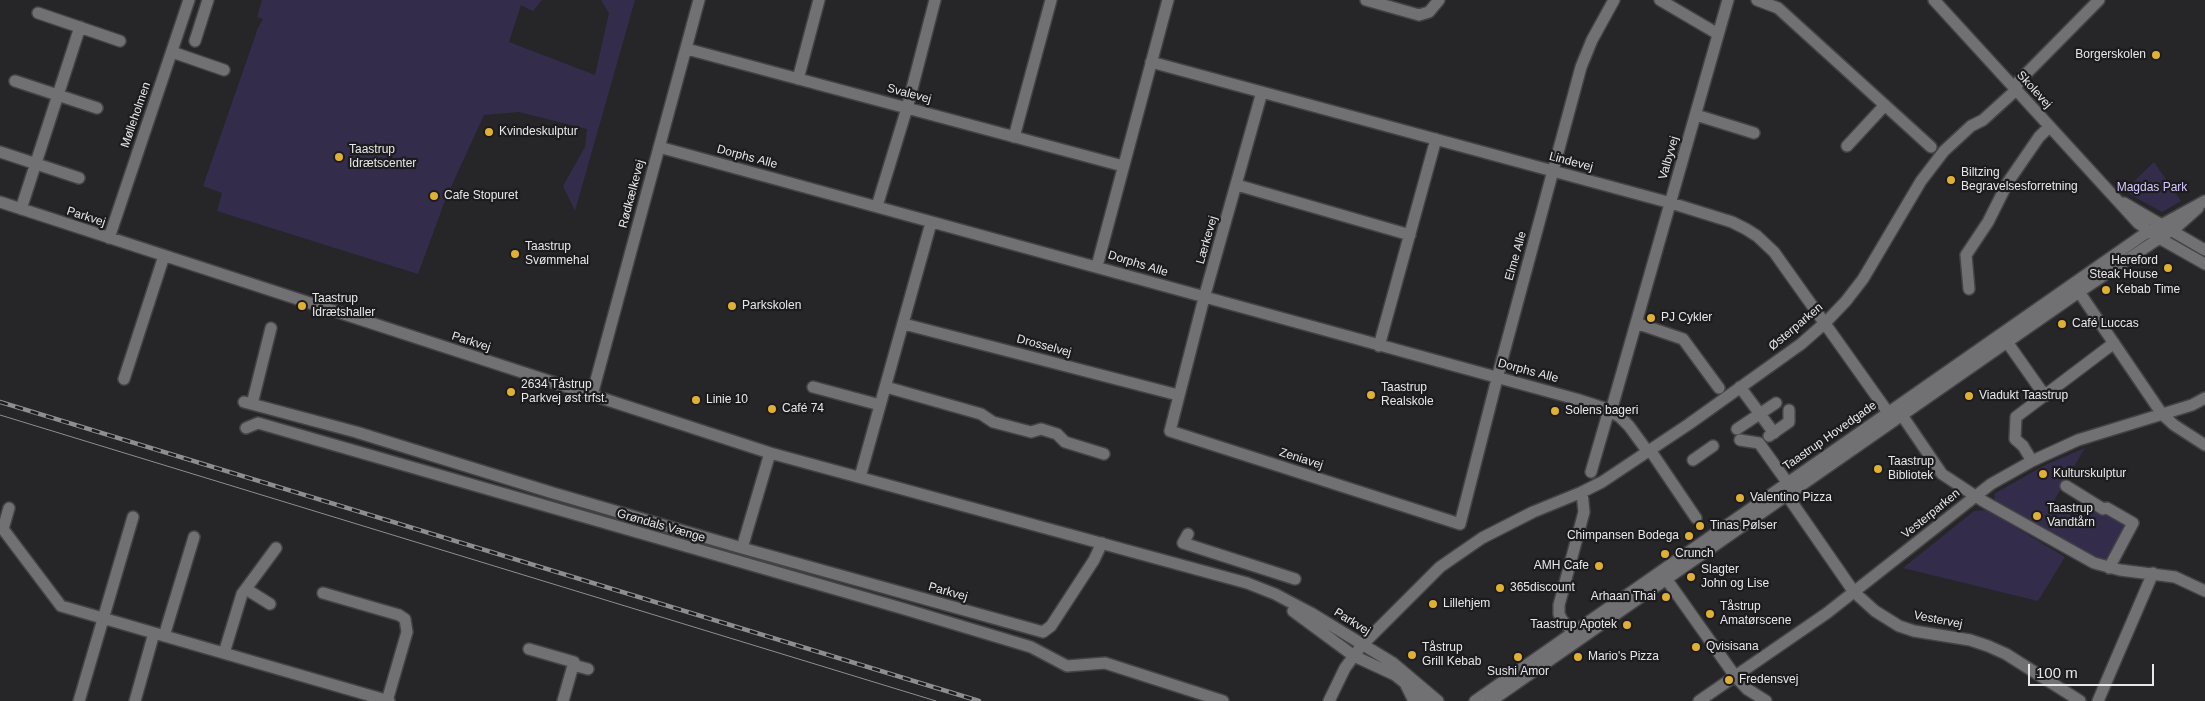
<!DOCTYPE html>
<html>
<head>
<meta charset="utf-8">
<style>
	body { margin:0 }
	#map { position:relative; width:2205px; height:701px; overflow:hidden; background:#262528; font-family:Arial,sans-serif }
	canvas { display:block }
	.scale { position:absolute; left:2028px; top:664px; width:126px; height:22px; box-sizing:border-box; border:2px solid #e7e7e9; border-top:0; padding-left:6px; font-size:15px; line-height:18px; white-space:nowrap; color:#e7e7e9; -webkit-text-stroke:4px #1c1b1e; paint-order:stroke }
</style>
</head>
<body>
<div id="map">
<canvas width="2205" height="701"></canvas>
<div class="scale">100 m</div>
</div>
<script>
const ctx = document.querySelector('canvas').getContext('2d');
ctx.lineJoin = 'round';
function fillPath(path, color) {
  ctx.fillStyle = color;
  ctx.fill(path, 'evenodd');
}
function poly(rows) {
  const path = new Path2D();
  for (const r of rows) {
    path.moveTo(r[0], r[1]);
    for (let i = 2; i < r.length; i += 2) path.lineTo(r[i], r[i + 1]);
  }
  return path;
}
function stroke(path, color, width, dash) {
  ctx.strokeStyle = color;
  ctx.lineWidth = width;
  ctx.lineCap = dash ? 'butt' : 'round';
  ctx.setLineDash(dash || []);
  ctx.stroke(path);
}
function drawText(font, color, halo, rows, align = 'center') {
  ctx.font = font + ' Arial,sans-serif';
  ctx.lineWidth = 4.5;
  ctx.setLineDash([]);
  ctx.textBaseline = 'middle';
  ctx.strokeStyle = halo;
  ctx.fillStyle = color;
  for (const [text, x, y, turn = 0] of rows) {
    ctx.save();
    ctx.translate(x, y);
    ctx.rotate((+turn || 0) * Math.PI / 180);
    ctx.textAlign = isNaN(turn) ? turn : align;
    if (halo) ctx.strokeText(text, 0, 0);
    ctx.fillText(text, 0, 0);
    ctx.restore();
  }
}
const green = poly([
	[262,0,542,0,533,11,521,5,509,42,595,75,609,13,601,0,635,0,575,211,563,186,585,147,587,129,519,112,484,115,446,198,418,274,217,211,222,193,203,186,258,28,263,19,257,17],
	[2154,162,2181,201,2162,212,2124,191],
	[2085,448,2052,504,2073,516,2082,500,2125,526,2105,561,2085,553,2058,535,2047,531,1995,500,1994,494,2045,465],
	[1987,510,2065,557,2038,601,1903,568,1974,511]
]);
const minor = poly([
	[1366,0,1419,15,1429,12,1439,0],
	[1660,0,1718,34],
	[1757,0,1778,8,1931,147],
	[1934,0,2138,223,2159,238,2205,264],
	[38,13,120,41],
	[195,41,208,0],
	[687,49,1123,166],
	[172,52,224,70],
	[1151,62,1671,203,1732,222,1746,229,1757,236,1774,252,1892,418],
	[798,79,819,0],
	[15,81,97,108],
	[1262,92,1204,298,1170,431,1460,524,1499,371,1581,67,1592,40,1614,0],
	[1696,115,1754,133],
	[1014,137,1051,0],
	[1847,146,1885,105],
	[659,147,1576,399,1604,408,1620,417,1629,426,1648,452],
	[0,152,79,178],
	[1237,185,1410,235],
	[0,202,770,453,1247,583,1275,594,1311,613,1393,663,1438,701],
	[2124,203,2205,250],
	[877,206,907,108,935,0],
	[21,209,80,27],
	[109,238,189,0],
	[1097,266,1168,0],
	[2075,286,2162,414,2174,425,2205,445],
	[1969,289,1966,255,1988,222,2008,182,2039,137,2049,127],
	[1636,323,1683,339,1719,388],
	[904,324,1178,395],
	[2007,342,2045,396],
	[1379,346,1436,139],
	[124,379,164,256],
	[813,387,880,405],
	[886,387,981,414,993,422,1031,432,1041,429,1057,434,1065,442,1104,454],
	[1740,387,1774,433],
	[592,395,699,0],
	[244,402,356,432,553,493,742,548,1043,632,1051,626,1094,560,1102,543],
	[252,404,271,328],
	[1611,411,1728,0],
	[1899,411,1942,474,1983,501,2094,563,2120,570,2175,577,2205,591],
	[246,428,258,423,901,608,1031,647,1067,666,1105,663,1223,701],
	[1737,429,1776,403],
	[1769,436,1789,422,1789,410],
	[1740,440,1759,443,1787,482],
	[1650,450,1696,518],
	[1693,460,1713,446],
	[2032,461,2023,446,2015,439,2016,417,2114,343],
	[1591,472,1609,410],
	[860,477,931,223],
	[2066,486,2103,509,2107,508,2133,523,2109,568],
	[1784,491,1854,592,1875,611,1899,626,1914,631,1970,640,1988,646,2006,654,2080,701],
	[9,508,3,529,61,606,389,701],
	[1188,534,1183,543,1295,579],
	[742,548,770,453],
	[1662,573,1735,676,1747,689,1766,701],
	[246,589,270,604],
	[323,593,399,615,405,619,407,632,387,701],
	[1293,611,1354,656,1395,675,1405,683,1414,701],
	[1573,632,1562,620,1559,614,1559,605,1584,512,1582,492],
	[164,636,194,537],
	[529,649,574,662,563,701],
	[224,653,242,594,276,548],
	[573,665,588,669],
	[1410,687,1425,701],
	[79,701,133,517],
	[135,701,154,633],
	[1329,701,1345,668,1362,645,1440,567,1482,538,1533,512,1582,492,1602,482,1689,424,1801,344,1826,322,1846,301,1863,279,1921,181,1944,151,1971,126,1983,120,2016,90,2018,82,2099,0],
	[1475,701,2143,235,2205,201],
	[1491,701,2079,292,2179,225,2198,208],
	[1699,701,1827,613,1991,484,2032,461,2078,440,2192,405,2205,398],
	[2098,701,2153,573]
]);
const tram = poly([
	[0,415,936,701]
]);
const rail = poly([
	[0,402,979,701]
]);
const markers = [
	[2156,55,5,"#e0b034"],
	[489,132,5,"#e0b034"],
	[339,157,5,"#e0b034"],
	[1951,180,5,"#e0b034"],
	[434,196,5,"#e0b034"],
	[515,254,5,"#e0b034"],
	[2168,268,5,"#e0b034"],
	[2106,290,5,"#e0b034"],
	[302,306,5,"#e0b034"],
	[732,306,5,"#e0b034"],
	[1651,318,5,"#e0b034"],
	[2062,324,5,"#e0b034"],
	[511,392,5,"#e0b034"],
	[1371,395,5,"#e0b034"],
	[1969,396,5,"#e0b034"],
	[696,400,5,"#e0b034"],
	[772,409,5,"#e0b034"],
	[1555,411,5,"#e0b034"],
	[1878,469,5,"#e0b034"],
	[2043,474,5,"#e0b034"],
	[1740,498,5,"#e0b034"],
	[2037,516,5,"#e0b034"],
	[1700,526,5,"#e0b034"],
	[1689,536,5,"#e0b034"],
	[1665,554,5,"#e0b034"],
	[1599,566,5,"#e0b034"],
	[1691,577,5,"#e0b034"],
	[1500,588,5,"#e0b034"],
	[1666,597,5,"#e0b034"],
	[1433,604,5,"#e0b034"],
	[1710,614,5,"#e0b034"],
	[1627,625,5,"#e0b034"],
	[1696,647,5,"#e0b034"],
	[1412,655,5,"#e0b034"],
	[1518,657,5,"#e0b034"],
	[1578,657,5,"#e0b034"],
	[1729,680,5,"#e0b034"]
];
const poiNames = [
	["Borgerskolen",2146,55,"right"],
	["Kvindeskulptur",499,132],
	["Taastrup",349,150],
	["Idrætscenter",349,164],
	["Biltzing",1961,173],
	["Begravelsesforretning",1961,187],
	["Cafe Stopuret",444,196],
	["Taastrup",525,247],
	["Svømmehal",525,261],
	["Hereford",2158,261,"right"],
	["Steak House",2158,275,"right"],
	["Kebab Time",2116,290],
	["Taastrup",312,299],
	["Idrætshaller",312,313],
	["Parkskolen",742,306],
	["PJ Cykler",1661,318],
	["Café Luccas",2072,324],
	["2634 Tåstrup",521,385],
	["Parkvej øst trfst.",521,399],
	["Taastrup",1381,388],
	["Realskole",1381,402],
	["Viadukt Taastrup",1979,396],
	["Linie 10",706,400],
	["Café 74",782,409],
	["Solens bageri",1565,411],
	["Taastrup",1888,462],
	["Bibliotek",1888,476],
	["Kulturskulptur",2053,474],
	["Valentino Pizza",1750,498],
	["Taastrup",2047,509],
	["Vandtårn",2047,523],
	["Tinas Pølser",1710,526],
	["Chimpansen Bodega",1679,536,"right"],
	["Crunch",1675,554],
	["AMH Cafe",1589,566,"right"],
	["Slagter",1701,570],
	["John og Lise",1701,584],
	["365discount",1510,588],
	["Arhaan Thai",1656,597,"right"],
	["Lillehjem",1443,604],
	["Tåstrup",1720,607],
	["Amatørscene",1720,621],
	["Taastrup Apotek",1617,625,"right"],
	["Qvisisana",1706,647],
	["Tåstrup",1422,648],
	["Grill Kebab",1422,662],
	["Mario's Pizza",1588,657],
	["Sushi Amor",1518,672,"center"],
	["Fredensvej",1739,680]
];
const streetNames = [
	["Skolevej",2034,90,48],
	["Svalevej",909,94,15],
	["Mølleholmen",136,115,-71],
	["Dorphs Alle",747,157,15],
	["Valbyvej",1669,158,-74],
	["Lindevej",1571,162,15],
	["Rødkælkevej",632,194,-75],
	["Parkvej",86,217,18],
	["Lærkevej",1207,240,-74],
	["Elme Alle",1516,256,-74],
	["Dorphs Alle",1138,264,17],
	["Østerparken",1796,327,-40],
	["Parkvej",471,342,18],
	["Drosselvej",1044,346,15],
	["Dorphs Alle",1528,371,15],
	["Taastrup Hovedgade",1830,436,-35],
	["Zeniavej",1301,459,18],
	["Vesterparken",1931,514,-39],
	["Grøndals Vænge",661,526,16],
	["Parkvej",948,592,16],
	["Vestervej",1938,620,11],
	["Parkvej",1352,622,32]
];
const parkNames = [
	["Magdas Park",2152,188]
];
fillPath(green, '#342c4b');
stroke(minor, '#434245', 14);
stroke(minor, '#717073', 11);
stroke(tram, '#8e8d90', 1);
stroke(rail, '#8e8d90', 4.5);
stroke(rail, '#1c1b1e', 2.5, [8]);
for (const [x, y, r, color] of markers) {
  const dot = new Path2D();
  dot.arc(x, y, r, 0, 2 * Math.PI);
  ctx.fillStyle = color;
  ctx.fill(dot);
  stroke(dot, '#1c1b1e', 2);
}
drawText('12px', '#e7e7e9', '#1c1b1e', poiNames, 'left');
drawText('12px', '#e7e7e9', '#1c1b1e', streetNames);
drawText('12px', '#d5c9fd', '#1c1b1e', parkNames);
</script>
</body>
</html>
